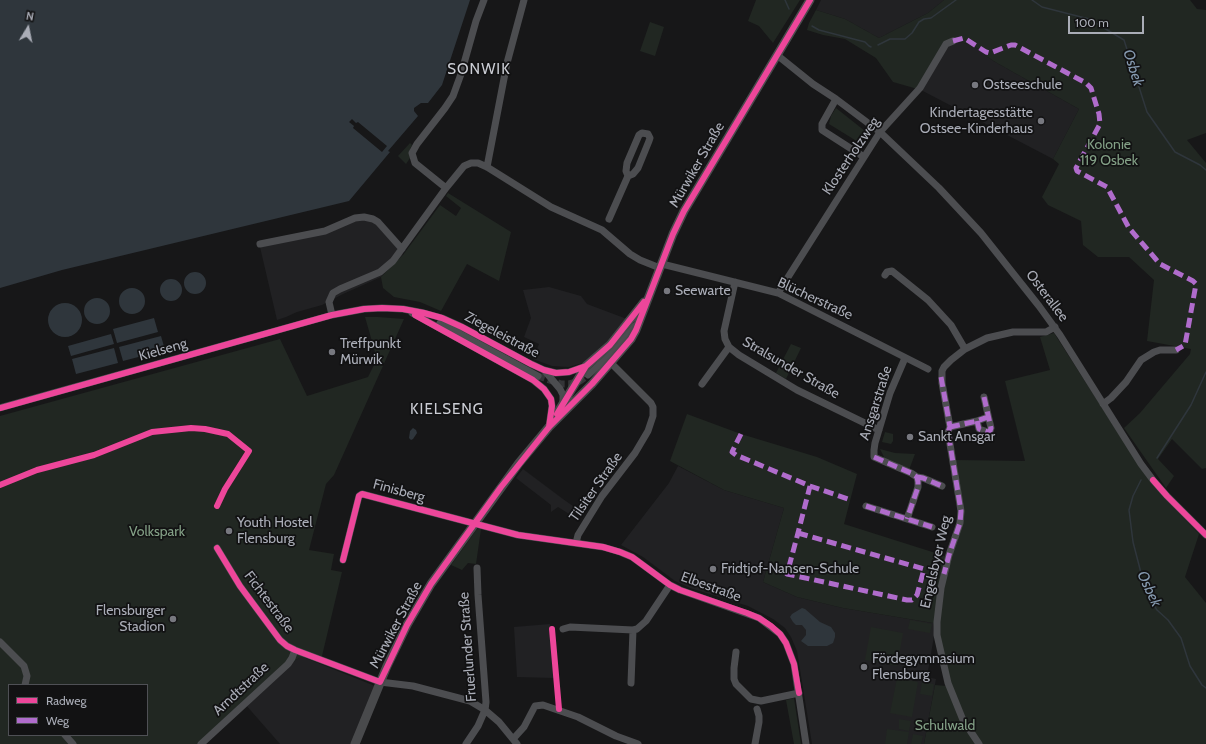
<!DOCTYPE html>
<html>
<head>
<meta charset="utf-8">
<style>
	body { margin:0 }
	#map { position:relative; width:1206px; height:744px; overflow:hidden; background:#171718; font-family:Cabin,sans-serif }
	canvas { display:block }
	.legend { position:absolute; left:8px; top:684px; width:140px; height:52px; box-sizing:border-box; background:#121213; border:1px solid #4f5055; margin:0; padding:5px 7px; list-style:none; font-size:12px; color:#aaadb7 }
	.legend li { display:flex; align-items:center; gap:8px; height:20px }
	.legend b { width:20px; border:1px solid #4f5055 }
	.north { position:absolute; left:8px; top:8px; width:40px; height:40px; -webkit-text-stroke:3px #121213; paint-order:stroke; rotate:10deg; font-size:11px; font-weight:700; line-height:16px; text-align:center; color:#aaadb7 }
	.north::after { content:''; display:block; margin:auto; width:14px; height:18px; background:#aaadb7; clip-path:polygon(50% 0,100% 100%,50% 72%,0 100%) }
	.scale { position:absolute; left:1068px; top:16px; width:76px; height:18px; box-sizing:border-box; border:2px solid #aaadb7; border-top:0; padding-left:5px; font-size:12px; line-height:14px; white-space:nowrap; color:#aaadb7; -webkit-text-stroke:3px #121213; paint-order:stroke }
</style>
</head>
<body>
<div id="map">
<canvas width="1206" height="744"></canvas>
<ul class="legend">
<li><b style="height:5px;background:#ed469a"></b>Radweg</li>
<li><b style="height:5px;background:#b06ccc"></b>Weg</li>
</ul>
<div class="north">N</div>
<div class="scale">100 m</div>
</div>
<script>
const ctx = document.querySelector('canvas').getContext('2d');
ctx.lineJoin = 'round';
function fillPath(path, color) {
  ctx.fillStyle = color;
  ctx.fill(path, 'evenodd');
}
function poly(rows) {
  const path = new Path2D();
  for (const r of rows) {
    if (r.length === 3) {
      path.moveTo(r[0] + r[2], r[1]);
      path.arc(r[0], r[1], r[2], 0, 2 * Math.PI);
      continue;
    }
    path.moveTo(r[0], r[1]);
    for (let i = 2; i < r.length; i += 2) path.lineTo(r[i], r[i + 1]);
  }
  return path;
}
function stroke(path, color, width, dash) {
  ctx.strokeStyle = color;
  ctx.lineWidth = width;
  ctx.lineCap = dash ? 'butt' : 'round';
  ctx.setLineDash(dash || []);
  ctx.stroke(path);
}
function drawText(font, color, halo, rows, align = 'center') {
  ctx.font = font + ' Cabin,sans-serif';
  ctx.lineWidth = 3.5;
  ctx.setLineDash([]);
  ctx.textBaseline = 'middle';
  ctx.strokeStyle = halo;
  ctx.fillStyle = color;
  for (const [text, x, y, turn = 0] of rows) {
    ctx.save();
    ctx.translate(x, y);
    ctx.rotate((+turn || 0) * Math.PI / 180);
    ctx.textAlign = isNaN(turn) ? turn : align;
    if (halo) ctx.strokeText(text, 0, 0);
    ctx.fillText(text, 0, 0);
    ctx.restore();
  }
}
const built = poly([
	[821,0,944,0,928,13,879,38,845,19,816,10],
	[958,42,970,44,982,51,986,56,997,63,1079,109,1053,159,921,90,949,44],
	[362,219,373,221,403,255,381,277,343,294,322,305,297,312,286,317,277,320,260,247],
	[549,287,581,296,587,304,627,319,612,339,589,361,569,367,552,366,533,359,539,344,524,337,531,318,523,290],
	[678,466,724,490,784,508,763,582,797,597,843,608,933,623,934,636,927,677,936,679,924,744,812,744,797,651,791,637,785,628,773,619,748,606,690,588,675,581,643,557,621,545,669,483],
	[523,469,563,499,580,511,574,517,558,507,551,512,551,505,516,478],
	[550,624,554,678,517,677,514,627],
	[303,657,380,688,358,744,280,744,245,704,288,665,299,658]
]);
const green = poly([
	[756,0,800,0,773,43,759,26,748,21],
	[944,0,1190,0,1197,9,1206,10,1206,133,1187,140,1206,163,1206,468,1202,469,1172,439,1158,459,1174,476,1166,488,1124,428,1140,413,1190,354,1191,349,1147,341,1154,280,1129,257,1098,257,1083,245,1081,221,1048,205,1042,197,1059,164,1053,159,1079,109,997,63,986,56,982,51,970,44,958,42,949,44,921,90,893,82,876,58,845,39,823,35,807,30,809,23,816,10,845,19,879,38,928,13],
	[650,22,664,27,655,56,640,51],
	[836,108,870,135,863,145,829,124,831,116],
	[410,143,412,145,410,149,410,158,406,164,398,156],
	[448,193,511,232,499,281,467,264,441,311,420,302,394,297,383,288,381,277,403,255,440,205,456,216,461,208,446,196],
	[365,317,378,317,404,319,334,475,326,484,309,550,334,554,331,570,342,572,322,656,299,658,288,665,201,744,0,744,0,416,280,339,307,396,368,377,377,359],
	[9,685,147,685,147,735,9,735],
	[1054,333,1142,470,1165,499,1199,534,1185,577,1206,603,1206,744,924,744,935,685,947,686,937,645,933,623,843,608,797,597,763,582,784,508,724,490,670,461,687,414,741,434,817,457,857,474,844,524,945,556,962,522,955,460,1025,461,1005,381,1050,370,1040,337],
	[791,344,801,348,786,379,776,373],
	[885,432,893,434,893,441,891,444,882,442],
	[880,449,895,453,915,454,909,470,883,459,884,457],
	[477,529,481,529,476,564,468,563,462,570,451,565],
	[910,620,932,624,930,633,908,629],
	[871,627,903,633,897,666,865,660],
	[897,678,918,682,912,717,890,713],
	[922,682,934,684,932,696,920,694],
	[794,698,801,744,794,744,786,700],
	[899,719,911,721,909,731,899,729],
	[887,729,909,732,907,744,885,744],
	[913,734,923,736,921,744,911,744]
]);
const water = poly([
	[0,0,470,0,442,85,428,103,421,103,414,108,414,111,418,116,388,151,390,152,349,201,62,270,0,288],
	[195,283,11],
	[171,290,11],
	[132,301,13],
	[97,311,13],
	[65,320,17],
	[154,318,158,332,117,343,113,329],
	[111,334,114,344,71,356,68,346],
	[161,336,165,350,123,361,119,347],
	[114,348,118,363,76,374,72,359],
	[413,428,416,430,417,433,413,439,411,440,409,438,410,431],
	[802,608,805,609,820,622,831,627,835,633,835,637,833,643,827,646,808,646,801,641,806,635,806,630,802,625,796,625,793,622,790,617,792,614]
]);
const pier = poly([
	[352,119,356,123,358,122,387,146,382,152,353,128,354,126,349,122]
]);
const stream = poly([
	[785,0,789,9],
	[1032,0,1042,7,1089,19,1124,40,1147,112,1175,152,1200,165,1206,170],
	[812,26,819,30,865,42,869,46,871,47],
	[878,45,890,39,905,39,912,33,919,22,924,19,931,18,956,0],
	[1157,458,1191,405,1206,372],
	[1141,480,1133,496,1129,510,1133,542,1140,569,1142,581,1149,598,1157,610,1168,620,1181,638,1190,666,1202,685,1206,688]
]);
const minorTunnel = poly([
	[538,376,561,384,569,384,580,381,588,375]
]);
const minor = poly([
	[777,55,813,84,836,99,880,132,939,188,981,233,1039,306,1060,335,1141,464,1153,480,1167,496,1206,535],
	[836,99,822,124,822,130,864,157],
	[487,167,507,63,524,0],
	[446,188,415,163,412,153,417,144,445,108,453,96,461,74,476,21,484,0],
	[609,219,628,176,626,171,627,163,639,135,642,133,648,134,650,138,649,141,638,168,633,174,628,176],
	[260,244,325,231,355,218,364,217,373,219,378,222,402,249],
	[662,264,778,293,928,369],
	[885,275,887,272,892,271,928,300,951,325,965,349],
	[735,282,724,331,725,339,729,347,739,355,797,390,879,430],
	[778,293,880,132,920,88,946,44,953,41],
	[412,313,533,380,544,389,551,399,552,406,549,427],
	[332,315,329,302,333,293,340,289,380,272,393,261,446,188,464,166,471,163,478,163,487,167,551,207,602,230,630,254,640,260,660,268],
	[440,323,538,376],
	[905,358,890,393,875,443,874,450,874,457,911,473,917,477,918,482,918,487,907,519],
	[544,370,560,389,563,395,563,403],
	[588,375,609,356,635,326],
	[702,384,729,347],
	[1103,404,1111,398,1126,382,1141,360,1154,352,1160,350,1176,350],
	[0,408,332,315,364,309,382,308,403,309,424,313,442,318,462,327,531,364,544,370,556,373,569,372,586,366],
	[977,421,979,429,988,432,990,431,991,428,984,397],
	[950,427,977,421,988,417],
	[917,477,923,478,942,486],
	[866,506,932,527],
	[576,543,578,535,602,496,635,453,648,431,653,416,653,407,651,403,611,363],
	[217,548,240,586,280,640,287,646,295,650,380,682,413,686,470,701,485,710,499,722,517,744],
	[343,560,359,496,362,494,518,535,603,547,620,552,632,557,670,585,680,590,759,618,780,634,786,643,794,664,806,744],
	[563,629,570,627,633,630,637,629,646,621,670,585],
	[0,642,24,666,27,676,25,685],
	[736,652,734,668,734,679,736,684,751,699,761,701,799,693],
	[631,683,633,630],
	[65,735,73,744],
	[514,738,524,727,535,706,543,705,578,717,616,736,638,744],
	[201,744,288,664,292,658,295,650],
	[466,744,478,726,485,710,486,702,478,595,477,568],
	[755,744,759,722,759,716,757,709],
	[979,744,963,720,948,683,937,635,937,622,941,588,949,555,960,523,961,511,948,432,950,427,942,383,942,371,944,367,951,360,965,349,987,338,1013,332,1046,332,1055,327]
]);
const major = poly([
	[556,415,586,366,610,345,644,302],
	[355,744,387,666,407,625,431,584,519,463,549,427,592,384,631,339,636,330,673,234,684,211,810,0]
]);
const quiet = poly([
	[953,41,964,38,986,52,990,53,1011,45,1015,45,1086,83,1091,88,1099,114,1100,124,1076,168,1077,171,1107,187,1129,228,1160,264,1193,281,1196,284,1185,345,1176,350],
	[941,377,950,427,948,432,961,511,960,523,949,555,944,574],
	[977,421,979,429,988,432,990,431,991,428,984,397],
	[950,427,977,421,988,417],
	[741,434,732,452,736,455,810,486,848,499,850,502],
	[874,457,911,473,917,477,918,482,918,487,907,519],
	[917,477,923,478,942,486],
	[866,506,932,527],
	[798,533,924,569,917,595,912,600,907,600,787,574,798,533,810,486]
]);
const cycleway = poly([
	[415,315,533,380,544,389,551,399,552,406,549,427],
	[0,408,332,315,364,309,382,308,403,309,424,313,442,318,462,327,531,364,544,370,556,373,569,372,586,366],
	[557,414,586,366,610,345,644,302],
	[1153,480,1167,496,1206,535],
	[0,485,37,470,94,455,152,432,191,428,205,429,228,434,249,451,225,489,217,506],
	[217,548,240,586,280,640,287,646,295,650,380,682,407,625,431,584,501,487,549,427,592,384,631,339,636,330,673,234,684,211,810,0],
	[343,560,359,496,362,494,518,535,603,547,620,552,632,557,670,585,680,590,747,613,759,618,771,626,780,634,786,643,794,664,799,693],
	[552,629,559,709]
]);
const markers = [
	[975,85,4,"#77787f"],
	[1041,121,4,"#77787f"],
	[667,291,4,"#77787f"],
	[332,352,4,"#77787f"],
	[910,437,4,"#77787f"],
	[229,531,4,"#77787f"],
	[713,569,4,"#77787f"],
	[173,619,4,"#77787f"],
	[864,667,4,"#77787f"]
];
const poiNames = [
	["Ostseeschule",983,85],
	["Kindertagesstätte",1033,113,"right"],
	["Ostsee-Kinderhaus",1033,129,"right"],
	["Seewarte",675,291],
	["Treffpunkt",340,344],
	["Mürwik",340,360],
	["Sankt Ansgar",918,437],
	["Youth Hostel",237,523],
	["Flensburg",237,539],
	["Fridtjof-Nansen-Schule",721,569],
	["Flensburger",165,611,"right"],
	["Stadion",165,627,"right"],
	["Fördegymnasium",872,659],
	["Flensburg",872,675]
];
const parkNames = [
	["Kolonie",1109,145],
	["119 Osbek",1109,161],
	["Volkspark",157,532],
	["Schulwald",945,726]
];
const streetNames = [
	["Klosterholzweg",851,156,-56],
	["Mürwiker Straße",697,165,-60],
	["Osterallee",1047,296,53],
	["Blücherstraße",815,299,25],
	["Ziegeleistraße",502,335,28],
	["Kielseng",163,350,-16],
	["Stralsunder Straße",791,368,30],
	["Ansgarstraße",876,403,-72],
	["Tilsiter Straße",596,487,-55],
	["Finisberg",399,491,15],
	["Engelsbyer Weg",936,562,-77],
	["Elbestraße",711,587,20],
	["Fichtestraße",269,602,53],
	["Mürwiker Straße",396,625,-62],
	["Fruerlunder Straße",468,647,-94],
	["Arndtstraße",241,689,-43]
];
const waterNames = [
	["Osbek",1133,68,73],
	["Osbek",1149,589,65]
];
const neighbourhoodNames = [
	["SONWIK",479,70],
	["KIELSENG",447,410]
];
fillPath(built, '#212123');
fillPath(green, '#212722');
fillPath(water, '#2f363c');
fillPath(pier, '#171718');
stroke(stream, '#2f363c', 1.5);
stroke(minorTunnel, '#343538', 7, [7, 3.5]);
stroke(minor, '#4c4d50', 7);
stroke(major, '#494a4c', 9);
stroke(quiet, '#b06ccc', 5, [10, 5]);
stroke(cycleway, '#ed469a', 6);
for (const [x, y, r, color] of markers) {
  const dot = new Path2D();
  dot.arc(x, y, r, 0, 2 * Math.PI);
  ctx.fillStyle = color;
  ctx.fill(dot);
  stroke(dot, '#121213', 1.5);
}
drawText('14px', '#aaadb7', '#121213', poiNames, 'left');
drawText('14px', '#83a086', '#121213', parkNames);
drawText('14px', '#aaadb7', '#121213', streetNames);
drawText('italic 15px', '#8599af', '#121213', waterNames);
ctx.letterSpacing = '1px';
drawText('15px', '#cbcdd4', '#121213', neighbourhoodNames);
ctx.letterSpacing = '0px';
</script>
</body>
</html>
